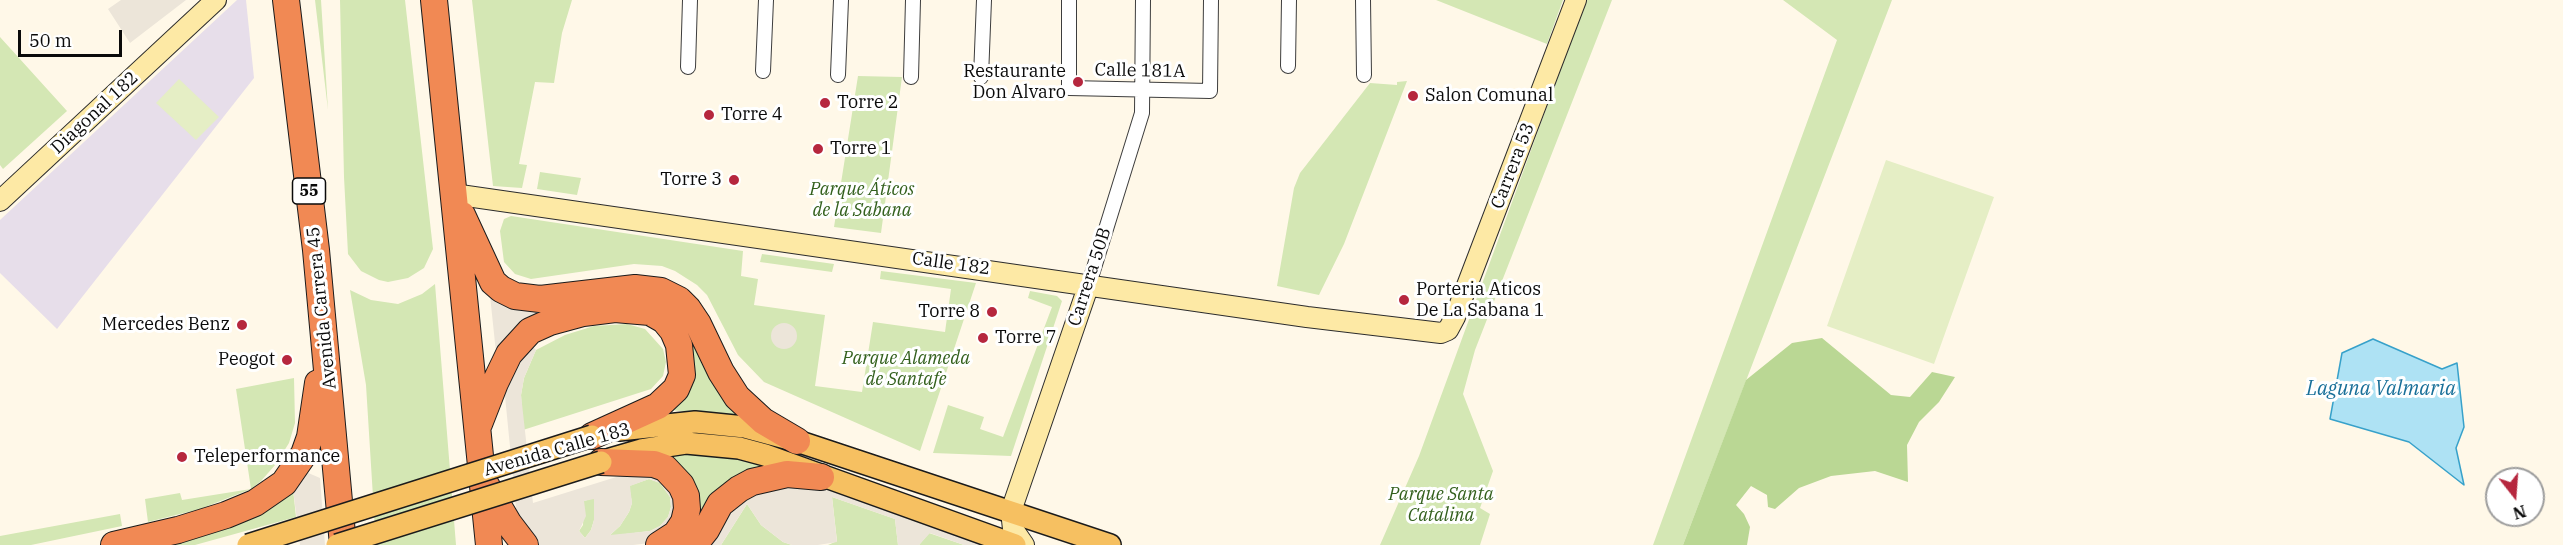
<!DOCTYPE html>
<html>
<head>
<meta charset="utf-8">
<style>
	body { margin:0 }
	#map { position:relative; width:2563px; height:545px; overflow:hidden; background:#fff8e8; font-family:"IBM Plex Serif",serif }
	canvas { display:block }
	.north { position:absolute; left:2485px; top:467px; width:60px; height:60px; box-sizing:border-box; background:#fff; border:2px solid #9d9d9d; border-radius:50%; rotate:163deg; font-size:16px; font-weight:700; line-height:24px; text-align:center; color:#0a0a0a }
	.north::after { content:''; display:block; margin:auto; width:21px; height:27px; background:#b6273e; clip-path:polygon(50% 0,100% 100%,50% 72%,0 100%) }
	.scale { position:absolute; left:18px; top:30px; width:104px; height:27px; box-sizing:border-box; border:3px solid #0a0a0a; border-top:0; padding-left:8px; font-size:18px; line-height:21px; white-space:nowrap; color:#0a0a0a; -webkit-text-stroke:4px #fff; paint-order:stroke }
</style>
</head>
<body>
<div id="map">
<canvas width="2563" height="545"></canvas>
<div class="north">N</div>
<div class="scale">50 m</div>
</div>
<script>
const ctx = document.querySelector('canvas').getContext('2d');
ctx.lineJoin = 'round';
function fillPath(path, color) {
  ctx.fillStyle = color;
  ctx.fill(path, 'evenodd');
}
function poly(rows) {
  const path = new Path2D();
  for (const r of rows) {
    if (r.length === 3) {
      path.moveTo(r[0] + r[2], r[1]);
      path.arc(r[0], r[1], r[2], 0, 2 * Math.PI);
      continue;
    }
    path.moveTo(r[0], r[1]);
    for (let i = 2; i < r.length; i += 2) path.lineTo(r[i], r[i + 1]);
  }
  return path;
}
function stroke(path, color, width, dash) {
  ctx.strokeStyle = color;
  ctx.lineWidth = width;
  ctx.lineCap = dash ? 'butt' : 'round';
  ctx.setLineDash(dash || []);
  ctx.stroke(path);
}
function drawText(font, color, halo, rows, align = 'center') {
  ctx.font = font + ' "IBM Plex Serif",serif';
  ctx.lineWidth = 6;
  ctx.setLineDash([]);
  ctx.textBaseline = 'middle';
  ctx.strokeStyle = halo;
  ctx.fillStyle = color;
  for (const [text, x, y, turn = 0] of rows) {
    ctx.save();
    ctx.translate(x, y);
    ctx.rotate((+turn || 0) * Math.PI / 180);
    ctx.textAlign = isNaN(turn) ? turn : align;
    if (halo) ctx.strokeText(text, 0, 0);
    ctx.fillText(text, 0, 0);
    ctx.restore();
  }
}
const industrial = poly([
	[237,0,246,0,254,78,57,329,0,273,0,220]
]);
const green = poly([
	[315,0,321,0,328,110],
	[340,0,405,0,433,249,424,268,408,278,388,282,379,280,361,271,348,254,344,177],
	[472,0,572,0,562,33,554,83,535,82,519,164,527,165,522,188,493,186],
	[1436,0,1563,0,1547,44],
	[1586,0,1612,0,1475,350,1463,394,1493,471,1480,508,1490,514,1480,545,1380,545,1419,456],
	[1783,0,1892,0,1683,545,1653,545,1837,40],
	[0,37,67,111,3,169,0,165],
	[858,76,902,77,881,233,834,227],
	[1407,81,1344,244,1319,295,1277,286,1294,188,1300,173,1370,83,1397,85,1397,82],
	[540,172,581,178,577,195,537,189],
	[511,216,743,251,741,276,758,279,754,305,825,315,815,386,862,392,873,322,945,332,951,289,880,279,881,271,976,283,920,451,764,382,738,355,707,295,697,285,675,271,662,266,634,264,531,279,515,274,504,262,500,231,504,219],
	[762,254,834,264,832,272,760,262],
	[435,284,456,545,376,545,366,385,350,290,371,300,398,304,422,294],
	[1030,291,1057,296,1062,301,1011,456,933,453,948,405,984,417,980,429,1003,437,1052,307,1028,298],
	[672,307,744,417,670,410,684,339],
	[627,324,645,329,663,349,666,362,663,376,651,389,523,430,521,395,524,378,536,350,565,335,594,326],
	[294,378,295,423,289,443,276,464,261,481,251,489,200,509,148,522,145,499,180,493,182,500,251,489,236,389],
	[691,453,720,455,776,465,687,533,659,457],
	[649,479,660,483,670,497,671,507,668,517,660,526,650,531,609,536,620,526,629,512,632,503,629,486],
	[293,489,296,517,195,545,151,545],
	[832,497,895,519,898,545,828,545,837,541],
	[594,498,594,520,591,530,585,538,579,531,583,525,584,501],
	[747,504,761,525,783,542,792,545,721,545],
	[120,514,122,526,31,545,0,545,0,536],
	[929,533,964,545,919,545]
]);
const forest = poly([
	[1822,338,1891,395,1910,397,1932,372,1955,377,1939,402,1919,422,1907,445,1908,482,1875,471,1831,476,1799,488,1775,509,1768,507,1767,495,1751,486,1736,505,1744,514,1750,527,1747,545,1683,545,1746,380,1792,343]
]);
const pitch = poly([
	[179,79,219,117,196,140,156,103],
	[1886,160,1994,197,1934,364,1827,326]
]);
const plaza = poly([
	[121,0,186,0,130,43,108,9],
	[489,286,556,306,497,362],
	[784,336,13],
	[531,344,536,350,524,378,521,395,533,503,629,473,665,476,680,511,650,543,633,545,533,545,517,518,505,396,511,368],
	[649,479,660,483,670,497,671,507,668,517,660,526,650,531,610,535,620,526,629,512,632,503,630,486],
	[594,499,594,520,591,530,585,538,579,531,586,516,584,501],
	[306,472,320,478,325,545,300,545,293,489],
	[800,477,980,542,981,545,964,545,930,533,919,545,898,545,895,519,832,497,837,542,818,545,792,545,783,542,761,525,747,504,721,545,704,545,734,496]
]);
const water = poly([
	[2373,339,2442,369,2457,363,2464,427,2456,448,2464,485,2409,442,2330,419,2342,353,2373,339]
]);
const street = poly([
	[1069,0,1069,88,1210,91,1211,0],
	[1363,0,1364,75],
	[1288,66,1289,0],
	[688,67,690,0],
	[763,71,766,0],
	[838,75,841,0],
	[911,77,913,0],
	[981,77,984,0],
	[1089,284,1142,113,1143,0]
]);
const secondary = poly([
	[453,194,1307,317,1441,333,1448,330,1455,317,1576,0],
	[0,201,216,0],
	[1024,545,1013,529,1011,511,1089,284]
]);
const primary = poly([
	[619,430,695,422,745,427,797,441,1110,545],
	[610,459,641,450,686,443,739,448,765,455,1015,545]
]);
const highway = poly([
	[286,0,316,250,343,545],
	[434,0,489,545],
	[462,215,493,282,501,289,515,296,540,299,635,288,661,291,679,300,688,309,698,324,721,372,737,397,763,421,797,441],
	[479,424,495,383,509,354,530,331,550,322,583,313,615,309,650,312,664,320,673,331,679,345,682,375,676,389,658,406,592,436],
	[601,462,654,464,665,468,681,485,686,496,687,509,684,522,676,534,659,545],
	[486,485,509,524,525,545],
	[114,545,178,530,226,515,255,503,284,483,304,454,310,437,318,383],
	[694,545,706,530,720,504,739,489,752,482,787,474,821,477]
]);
const primaryBridge = poly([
	[248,545,592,436],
	[337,545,601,462]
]);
const markers = [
	[1078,82,6,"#b6273e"],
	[1413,96,6,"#b6273e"],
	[825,103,6,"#b6273e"],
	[709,115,6,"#b6273e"],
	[818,149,6,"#b6273e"],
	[734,180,6,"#b6273e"],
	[1404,300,6,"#b6273e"],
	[992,312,6,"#b6273e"],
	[242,325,6,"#b6273e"],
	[983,338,6,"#b6273e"],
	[287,360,6,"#b6273e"],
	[182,457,6,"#b6273e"]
];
const shields = [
	[309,191,33]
];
const shieldNames = [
	["55",309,191]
];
const streetNames = [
	["Calle 181A",1140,71,1],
	["Diagonal 182",95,113,-43],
	["Carrera 53",1513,166,-69],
	["Calle 182",951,264,8],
	["Carrera 50B",1090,277,-72],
	["Avenida Carrera 45",322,308,-96],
	["Avenida Calle 183",557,450,-16]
];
const poiNames = [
	["Restaurante",1066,72,"right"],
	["Don Alvaro",1066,93,"right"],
	["Salon Comunal",1425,96],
	["Torre 2",837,103],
	["Torre 4",721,115],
	["Torre 1",830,149],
	["Torre 3",722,180,"right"],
	["Porteria Aticos",1416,290],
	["De La Sabana 1",1416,311],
	["Torre 8",980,312,"right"],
	["Mercedes Benz",230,325,"right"],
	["Torre 7",995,338],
	["Peogot",275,360,"right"],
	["Teleperformance",194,457]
];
const parkNames = [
	["Parque Áticos",862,190],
	["de la Sabana",862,211],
	["Parque Alameda",906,359],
	["de Santafe",906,380],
	["Parque Santa",1441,495],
	["Catalina",1441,516]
];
const waterNames = [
	["Laguna Valmaria",2381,389]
];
fillPath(industrial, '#e7deea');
fillPath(green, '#d4e7b4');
fillPath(forest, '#bad794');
fillPath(pitch, '#e5eec5');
fillPath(plaza, '#ece5d9');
fillPath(water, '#aee2f4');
stroke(water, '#37a1ca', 1.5);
stroke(street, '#3d3d3d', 16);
stroke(secondary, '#2c2c2c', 22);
stroke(primary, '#1b1b1b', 24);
stroke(highway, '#1b1b1b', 28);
stroke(street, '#fff', 14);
stroke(secondary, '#fde9a5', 20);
stroke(primary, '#f6c061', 21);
stroke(highway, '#f18954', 26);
stroke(primaryBridge, '#1b1b1b', 24, []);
stroke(primaryBridge, '#f6c061', 21);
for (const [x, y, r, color] of markers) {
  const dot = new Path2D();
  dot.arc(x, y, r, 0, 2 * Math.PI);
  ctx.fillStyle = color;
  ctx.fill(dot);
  stroke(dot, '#fff', 2);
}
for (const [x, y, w] of shields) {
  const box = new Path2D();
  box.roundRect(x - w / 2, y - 13, w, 26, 4.5);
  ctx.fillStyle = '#fff';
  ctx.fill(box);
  stroke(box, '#0a0a0a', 1.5);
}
drawText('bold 16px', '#0a0a0a', null, shieldNames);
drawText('18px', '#0a0a0a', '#fff', streetNames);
drawText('18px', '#0a0a0a', '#fff', poiNames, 'left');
drawText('italic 18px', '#33601d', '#fff', parkNames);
drawText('italic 20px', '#186f98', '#fff', waterNames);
</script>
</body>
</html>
